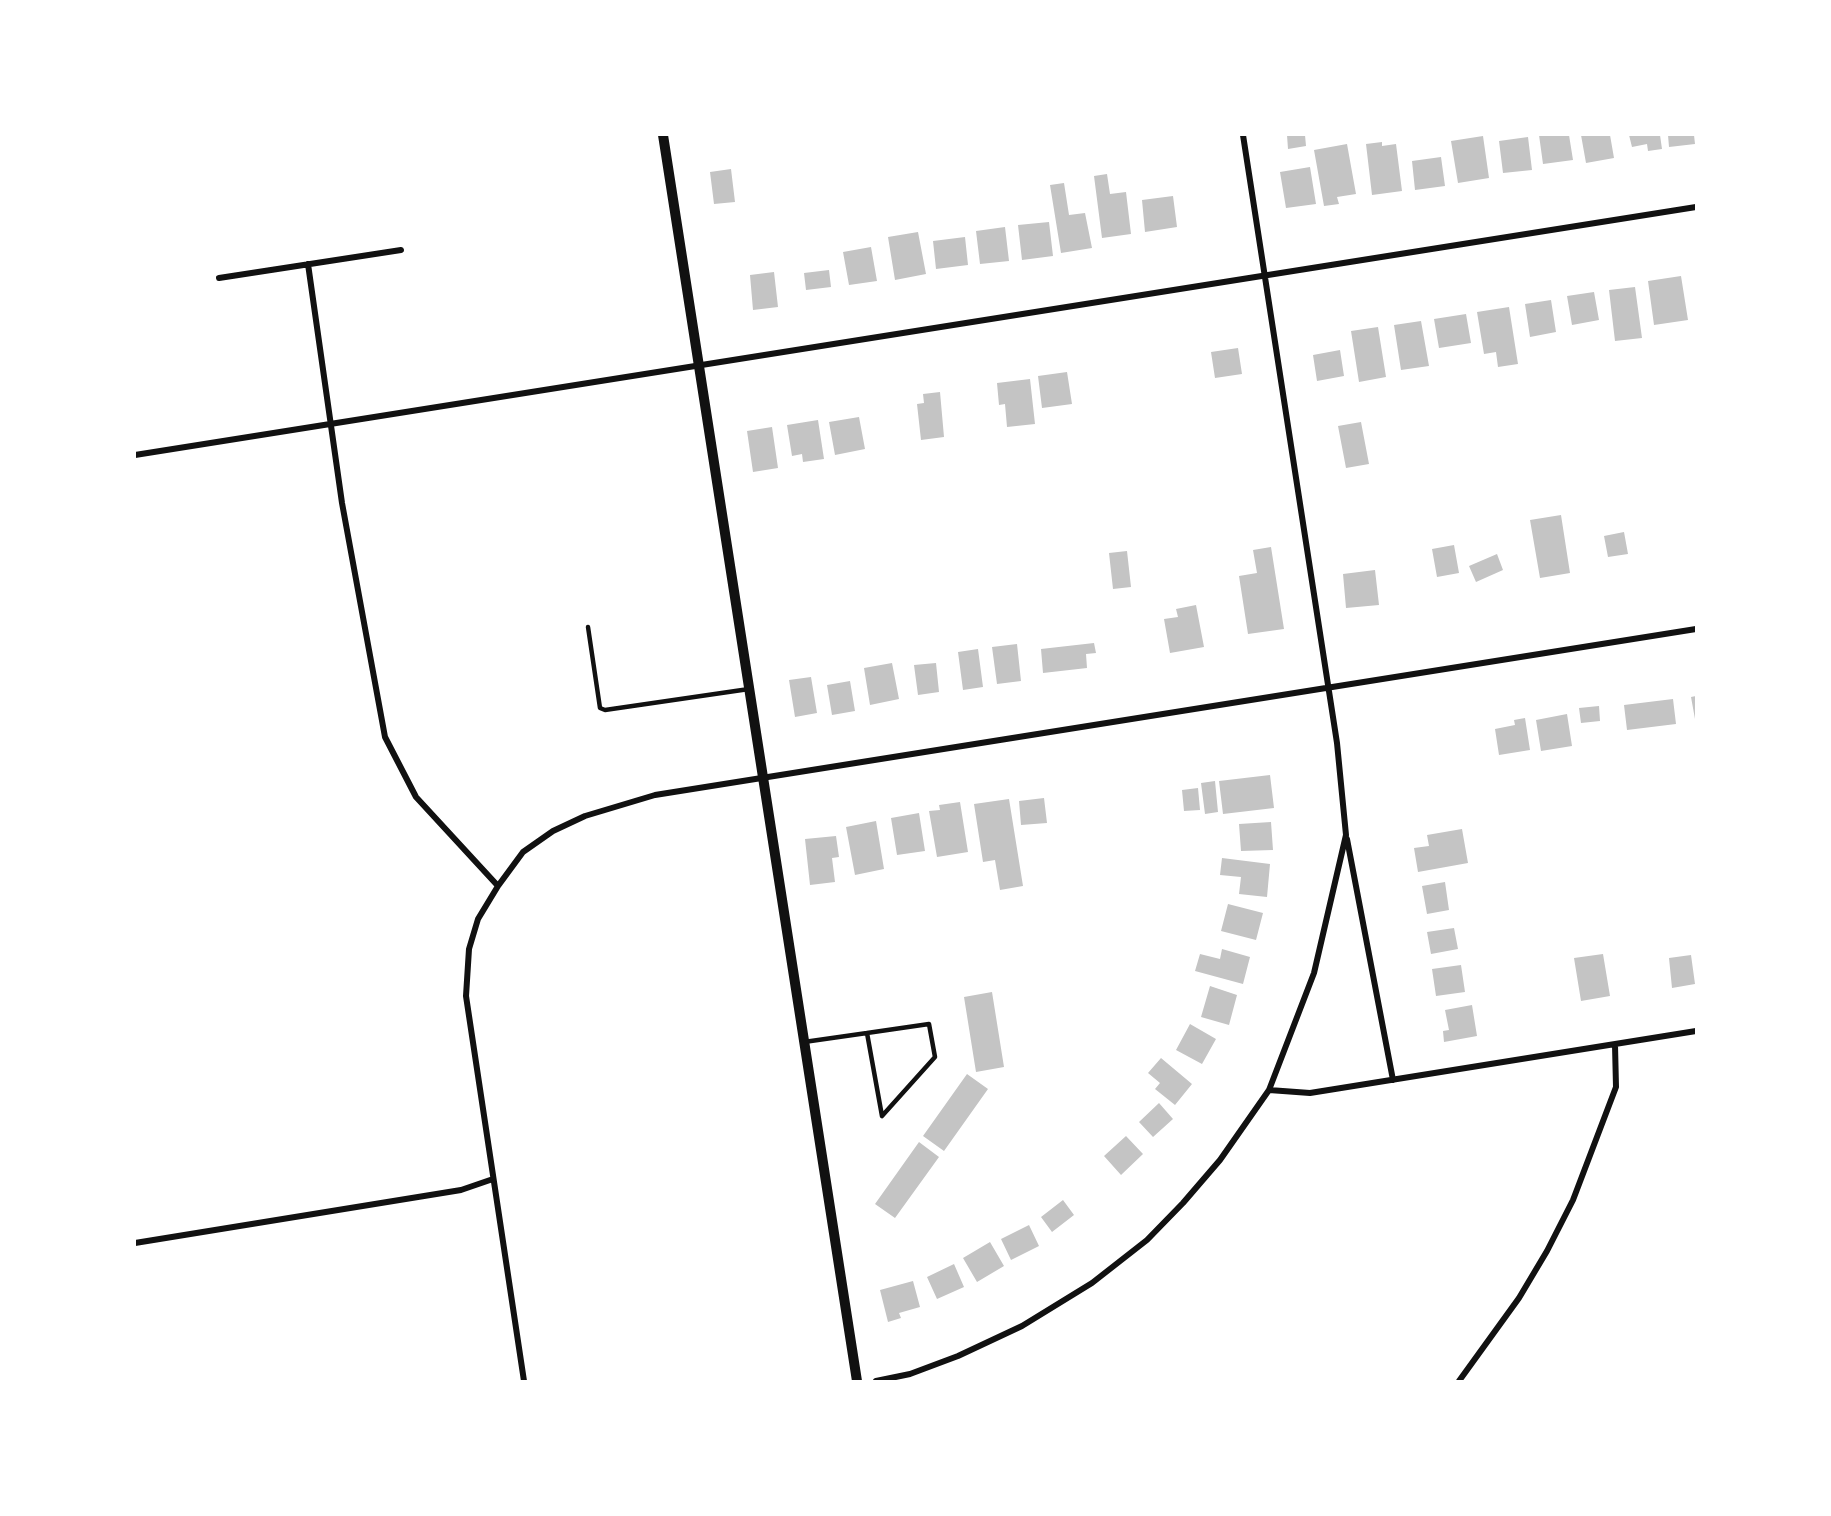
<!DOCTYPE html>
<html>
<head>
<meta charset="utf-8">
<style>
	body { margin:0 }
	#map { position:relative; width:1831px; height:1516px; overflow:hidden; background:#fff; font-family:Jost,sans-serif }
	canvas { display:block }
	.frame { position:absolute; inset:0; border:136px solid #fff; pointer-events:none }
</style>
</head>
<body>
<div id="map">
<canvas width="1831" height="1516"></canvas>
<div class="frame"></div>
</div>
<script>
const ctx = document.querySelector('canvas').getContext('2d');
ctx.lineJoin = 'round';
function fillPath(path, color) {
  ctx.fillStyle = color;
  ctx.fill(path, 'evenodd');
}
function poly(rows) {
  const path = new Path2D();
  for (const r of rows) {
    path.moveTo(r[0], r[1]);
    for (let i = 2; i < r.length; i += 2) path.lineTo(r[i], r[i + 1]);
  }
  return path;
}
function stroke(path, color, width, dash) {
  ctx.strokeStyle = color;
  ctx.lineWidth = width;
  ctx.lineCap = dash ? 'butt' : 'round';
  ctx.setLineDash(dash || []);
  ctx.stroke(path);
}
const building = poly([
	[1287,135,1305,135,1306,146,1288,149],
	[1539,135,1569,135,1573,160,1543,164],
	[1581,135,1610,135,1614,158,1586,163],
	[1629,135,1660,135,1662,149,1648,151,1647,144,1632,147],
	[1668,135,1694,135,1695,144,1669,147],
	[1483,136,1489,178,1458,183,1451,141],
	[1528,137,1532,170,1503,173,1499,141],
	[1382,142,1382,146,1396,144,1402,191,1372,195,1366,144],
	[1347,144,1356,194,1337,197,1339,204,1324,206,1314,150],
	[1441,157,1445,186,1415,190,1412,161],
	[1310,167,1316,204,1286,208,1280,172],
	[731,169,735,202,714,204,710,172],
	[1107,174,1110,194,1126,192,1131,234,1102,238,1094,176],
	[1064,183,1069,215,1085,213,1092,248,1061,253,1050,185],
	[1173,196,1177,227,1145,232,1142,200],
	[1049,222,1053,256,1022,260,1018,225],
	[1005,227,1009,261,980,264,976,231],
	[918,232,926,274,895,280,888,237],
	[965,237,968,265,936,269,933,241],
	[871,247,877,281,849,285,843,252],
	[829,270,831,287,806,290,804,273],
	[774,272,778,307,753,310,750,275],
	[1681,276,1688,320,1654,325,1648,281],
	[1635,287,1642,338,1615,341,1609,290],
	[1594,292,1599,320,1572,325,1567,296],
	[1551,300,1556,332,1530,337,1525,304],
	[1509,307,1518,364,1498,367,1496,352,1484,354,1477,312],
	[1466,314,1471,343,1439,348,1434,319],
	[1421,321,1429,366,1401,370,1394,325],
	[1378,327,1386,377,1359,382,1351,331],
	[1238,348,1242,374,1215,378,1211,352],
	[1340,350,1344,376,1317,381,1313,355],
	[1067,372,1072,404,1042,408,1038,376],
	[1030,379,1035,424,1007,427,1005,404,999,405,997,383],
	[940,392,944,437,921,440,917,404,924,403,923,394],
	[859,417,865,449,835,455,829,422],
	[818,420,824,459,803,462,802,454,792,456,787,425],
	[1361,422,1369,464,1346,468,1338,426],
	[772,427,778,468,753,472,747,431],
	[1561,515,1570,573,1540,578,1530,520],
	[1624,532,1628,554,1608,557,1604,536],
	[1454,545,1459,573,1437,577,1432,549],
	[1271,547,1284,629,1248,634,1239,576,1257,573,1253,550],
	[1127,551,1131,587,1113,589,1109,553],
	[1497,554,1503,570,1476,582,1469,566],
	[1375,570,1379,605,1346,608,1343,574],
	[1196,605,1204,647,1170,653,1164,619,1178,617,1176,609],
	[1094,643,1096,653,1086,654,1087,668,1043,673,1041,649],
	[1017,644,1021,681,997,684,992,647],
	[978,649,983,687,963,690,958,652],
	[892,663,899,699,870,705,864,668],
	[936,663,939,692,918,695,914,665],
	[811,677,817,713,795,717,789,680],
	[850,681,855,711,832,715,827,685],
	[1696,696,1696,719,1695,719,1691,697],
	[1673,699,1676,724,1627,730,1624,705],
	[1599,706,1600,721,1581,723,1579,708],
	[1567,714,1572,746,1541,751,1536,720],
	[1525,718,1530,750,1499,755,1495,729,1515,725,1514,720],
	[1270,775,1274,808,1223,814,1219,781],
	[1215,781,1218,812,1205,814,1201,783],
	[1198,788,1200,810,1184,811,1182,790],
	[1044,798,1047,823,1021,825,1019,801],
	[1009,799,1023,886,1000,890,995,860,983,862,974,804],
	[960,802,968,852,937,857,929,811,940,810,939,805],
	[919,813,925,851,897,855,891,818],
	[876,821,884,869,855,875,846,827],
	[1271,822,1273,850,1241,851,1239,824],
	[1462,829,1468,863,1418,872,1414,848,1429,846,1427,835],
	[836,836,839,857,832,858,835,882,810,885,805,839],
	[1222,858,1270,864,1267,897,1239,894,1241,877,1220,875],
	[1445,882,1449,910,1427,914,1422,886],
	[1228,904,1263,913,1256,940,1221,931],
	[1454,928,1458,949,1431,954,1427,932],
	[1222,949,1250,957,1243,984,1195,971,1200,954,1220,959],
	[1603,954,1610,996,1581,1001,1574,958],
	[1691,955,1695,984,1672,988,1669,958],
	[1461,965,1465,992,1436,996,1432,969],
	[1210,986,1237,995,1229,1025,1201,1017],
	[992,992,1004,1067,976,1072,964,997],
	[1472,1005,1477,1036,1444,1042,1443,1031,1449,1030,1445,1010],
	[1190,1024,1216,1039,1202,1064,1176,1050],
	[1161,1058,1192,1084,1175,1105,1155,1089,1160,1083,1148,1073],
	[967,1074,988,1089,944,1151,923,1136],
	[1159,1103,1173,1119,1153,1137,1139,1122],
	[1126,1136,1143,1154,1121,1175,1104,1156],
	[919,1142,939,1157,895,1218,875,1204],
	[1063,1200,1074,1215,1052,1232,1041,1217],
	[1029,1225,1039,1246,1011,1260,1001,1239],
	[990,1242,1004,1266,977,1282,963,1258],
	[954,1264,964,1287,937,1299,927,1277],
	[913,1281,920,1307,899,1313,901,1318,888,1322,880,1290]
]);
const service = poly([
	[588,627,600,708,605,710,749,689],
	[804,1042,867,1033,929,1024,935,1057,882,1116,867,1033]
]);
const minor = poly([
	[308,264,342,503,385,737,416,797,498,886,478,919,469,949,466,996,524,1381],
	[219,278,401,250],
	[135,455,1696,207],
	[1347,839,1393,1080],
	[498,886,523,852,553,831,585,816,655,795,1696,629],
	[1269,1090,1310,1093,1696,1031],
	[135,1243,461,1190,493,1179],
	[876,1381,910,1374,958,1356,1022,1326,1092,1283,1147,1240,1183,1203,1220,1160,1269,1090,1314,973,1346,835,1337,743,1243,135],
	[1459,1381,1519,1298,1547,1251,1573,1200,1616,1087,1615,1045]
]);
const tertiary = poly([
	[663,135,857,1381]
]);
fillPath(building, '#c4c4c4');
stroke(service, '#111', 4.5);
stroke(minor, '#111', 6);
stroke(tertiary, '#111', 10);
</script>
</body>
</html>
